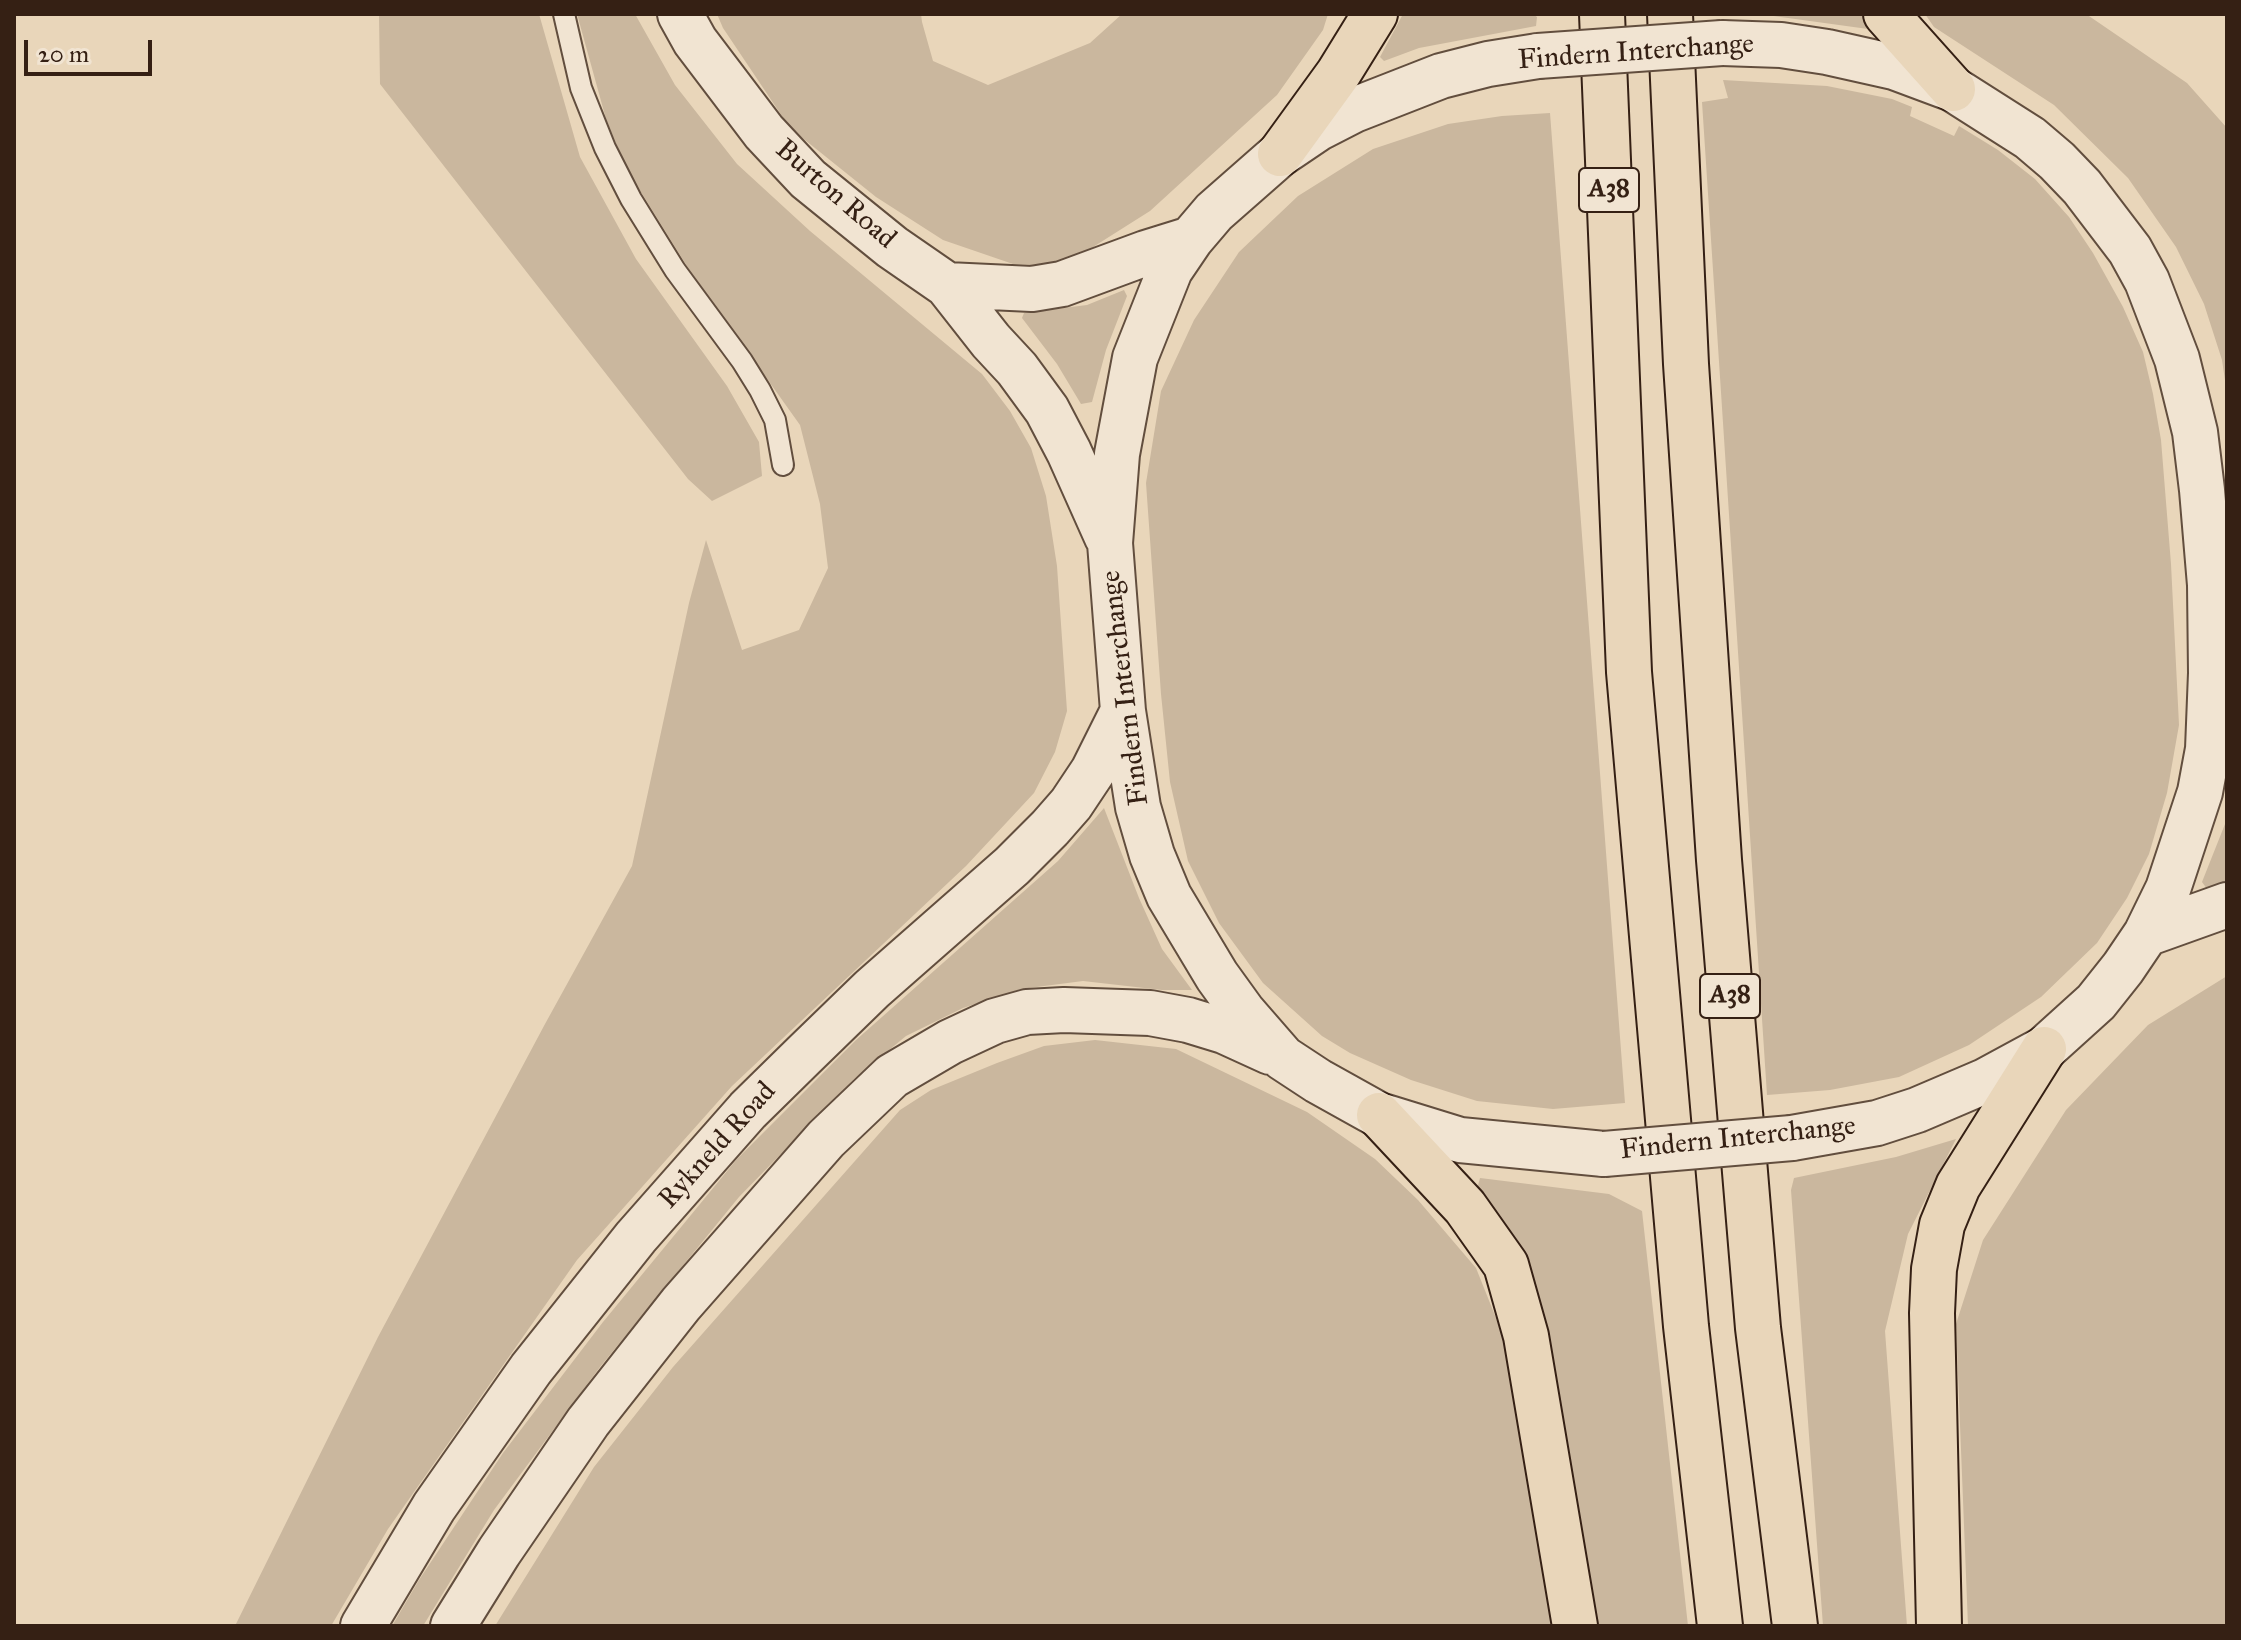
<!DOCTYPE html>
<html>
<head>
<meta charset="utf-8">
<style>
	body { margin:0 }
	#map { position:relative; width:2241px; height:1640px; overflow:hidden; background:#e9d6ba; font-family:"IM FELL Great Primer",serif }
	canvas { display:block }
	.frame { position:absolute; inset:0; border:16px solid #352014; pointer-events:none }
	.scale { position:absolute; left:24px; top:40px; width:128px; height:36px; box-sizing:border-box; border:4px solid #352014; border-top:0; padding-left:10px; font-size:24px; line-height:28px; white-space:nowrap; color:#352014; -webkit-text-stroke:6px #f1e4d2; paint-order:stroke }
</style>
</head>
<body>
<div id="map">
<canvas width="2241" height="1640"></canvas>
<div class="frame"></div>
<div class="scale">20 m</div>
</div>
<script>
const ctx = document.querySelector('canvas').getContext('2d');
ctx.lineJoin = 'round';
function fillPath(path, color) {
  ctx.fillStyle = color;
  ctx.fill(path, 'evenodd');
}
function poly(rows) {
  const path = new Path2D();
  for (const r of rows) {
    path.moveTo(r[0], r[1]);
    for (let i = 2; i < r.length; i += 2) path.lineTo(r[i], r[i + 1]);
  }
  return path;
}
function stroke(path, color, width, dash) {
  ctx.strokeStyle = color;
  ctx.lineWidth = width;
  ctx.lineCap = dash ? 'butt' : 'round';
  ctx.setLineDash(dash || []);
  ctx.stroke(path);
}
function drawText(font, color, halo, rows, align = 'center') {
  ctx.font = font + ' "IM FELL Great Primer",serif';
  ctx.lineWidth = 8;
  ctx.setLineDash([]);
  ctx.textBaseline = 'middle';
  ctx.strokeStyle = halo;
  ctx.fillStyle = color;
  for (const [text, x, y, turn = 0] of rows) {
    ctx.save();
    ctx.translate(x, y);
    ctx.rotate((+turn || 0) * Math.PI / 180);
    ctx.textAlign = isNaN(turn) ? turn : align;
    if (halo) ctx.strokeText(text, 0, 0);
    ctx.fillText(text, 0, 0);
    ctx.restore();
  }
}
const green = poly([
	[379,14,539,14,580,157,636,259,727,386,759,442,762,476,712,501,688,479,380,84],
	[577,14,635,14,675,85,737,164,810,231,982,374,1010,411,1031,448,1046,496,1057,566,1067,711,1055,752,1034,793,966,866,732,1086,577,1260,388,1529,331,1626,235,1626,378,1337,545,1024,632,866,689,603,706,540,742,650,799,630,828,568,820,504,800,425,688,268,626,168,606,119],
	[717,14,921,14,922,22,933,61,988,85,1090,43,1122,14,1328,14,1323,30,1277,95,1150,211,1063,266,1013,264,943,240,876,197,790,128,723,28],
	[1403,14,1533,14,1537,17,1536,26,1419,48,1384,61,1380,57],
	[1759,14,1870,14,1872,18,1868,29],
	[1925,14,2086,14,2187,83,2227,128,2227,394,2222,360,2204,304,2176,247,2128,178,2054,105,1934,27],
	[1723,80,1827,86,1892,99,1912,107,1910,116,1954,136,1959,126,1998,150,2035,179,2069,217,2093,253,2123,307,2143,352,2153,394,2161,440,2171,564,2179,725,2167,793,2149,854,2127,898,2097,943,2041,997,1969,1045,1899,1077,1830,1090,1767,1095,1702,102,1728,98],
	[1550,113,1625,1103,1553,1109,1477,1101,1411,1080,1350,1053,1322,1036,1263,983,1219,923,1188,861,1170,782,1161,694,1146,483,1161,391,1194,320,1239,252,1298,196,1373,149,1448,124,1502,116],
	[1124,290,1127,296,1106,350,1092,402,1081,404,1057,364,1022,318,1024,313,1087,305],
	[1104,808,1139,898,1162,949,1192,990,1162,990,1083,981,1021,989,963,1008,906,1036,854,1079,739,1197,600,1367,494,1510,423,1626,392,1626,419,1580,503,1453,603,1322,737,1159,856,1040,1058,861],
	[2227,819,2227,880,2207,889,2202,882],
	[2227,976,2227,1626,1968,1626,1956,1324,1983,1240,2066,1110,2148,1025],
	[1095,1040,1176,1049,1307,1112,1375,1159,1418,1200,1476,1268,1504,1338,1556,1626,495,1626,594,1467,673,1367,900,1110,931,1090,997,1063,1044,1046],
	[1956,1139,1908,1234,1885,1331,1907,1626,1823,1626,1791,1190,1794,1178,1896,1157],
	[1480,1178,1609,1194,1642,1211,1688,1626,1594,1626,1477,1189]
]);
const service = poly([
	[564,14,581,88,605,148,631,199,675,270,742,361,760,390,775,420,783,465]
]);
const tertiary = poly([
	[680,14,695,41,764,132,808,179,892,247,947,285,991,341,1017,369,1047,410,1069,452,1107,537],
	[1722,43,1781,45,1827,52,1894,67,1953,89,2030,138,2057,161,2082,187,2130,250,2147,281,2177,359,2195,432,2202,490,2210,585,2211,673,2208,749,2200,792,2168,889,2146,934,2123,968,2096,1002,2044,1049,1985,1081,1917,1110,1877,1123,1792,1138],
	[1538,56,1488,64,1441,76,1354,110,1317,129,1280,154,1214,212,1191,239,1170,270,1135,358,1117,454,1110,543,1123,711,1138,807,1152,855,1169,896,1217,976,1243,1012,1283,1058,1318,1081,1379,1115,1460,1140,1604,1154],
	[947,285,1032,289,1062,284,1146,253,1191,239],
	[2146,934,2227,905],
	[363,1626,434,1507,531,1369,636,1237,748,1110,803,1056,872,989,1012,866,1050,828,1071,804,1093,771,1123,711],
	[453,1626,499,1552,588,1422,681,1304,826,1139,892,1076,950,1042,995,1021,1027,1012,1064,1010,1150,1013,1188,1020,1224,1031,1270,1052]
]);
const trunk = poly([
	[1602,14,1629,672,1686,1326,1720,1626],
	[1670,14,1686,364,1719,860,1758,1328,1795,1626],
	[1886,14,1953,89],
	[1280,154,1338,74,1375,14],
	[1379,1115,1465,1207,1506,1265,1526,1336,1575,1626],
	[1939,1626,1932,1313,1934,1269,1942,1225,1958,1186,2044,1049]
]);
const tertiaryBridge = poly([
	[1538,56,1722,43],
	[1604,1154,1792,1138]
]);
const shields = [
	[1609,190,60],
	[1730,996,60]
];
const shieldNames = [
	["A38",1609,190],
	["A38",1730,996]
];
const streetNames = [
	["Findern Interchange",1636,53,-4],
	["Burton Road",835,195,41],
	["Findern Interchange",1126,688,-97],
	["Findern Interchange",1738,1139,-6],
	["Rykneld Road",718,1146,-48]
];
fillPath(green, '#cab79e');
stroke(service, '#624e3e', 24);
stroke(tertiary, '#624e3e', 48);
stroke(trunk, '#352014', 48);
stroke(service, '#f1e4d2', 20);
stroke(tertiary, '#f1e4d2', 44);
stroke(trunk, '#e9d6ba', 44);
stroke(tertiaryBridge, '#624e3e', 48, []);
stroke(tertiaryBridge, '#f1e4d2', 44);
for (const [x, y, w] of shields) {
  const box = new Path2D();
  box.roundRect(x - w / 2, y - 22, w, 44, 6);
  ctx.fillStyle = '#f1e4d2';
  ctx.fill(box);
  stroke(box, '#352014', 2);
}
drawText('bold 26px', '#352014', null, shieldNames);
drawText('28px', '#352014', '#f1e4d2', streetNames);
</script>
</body>
</html>
